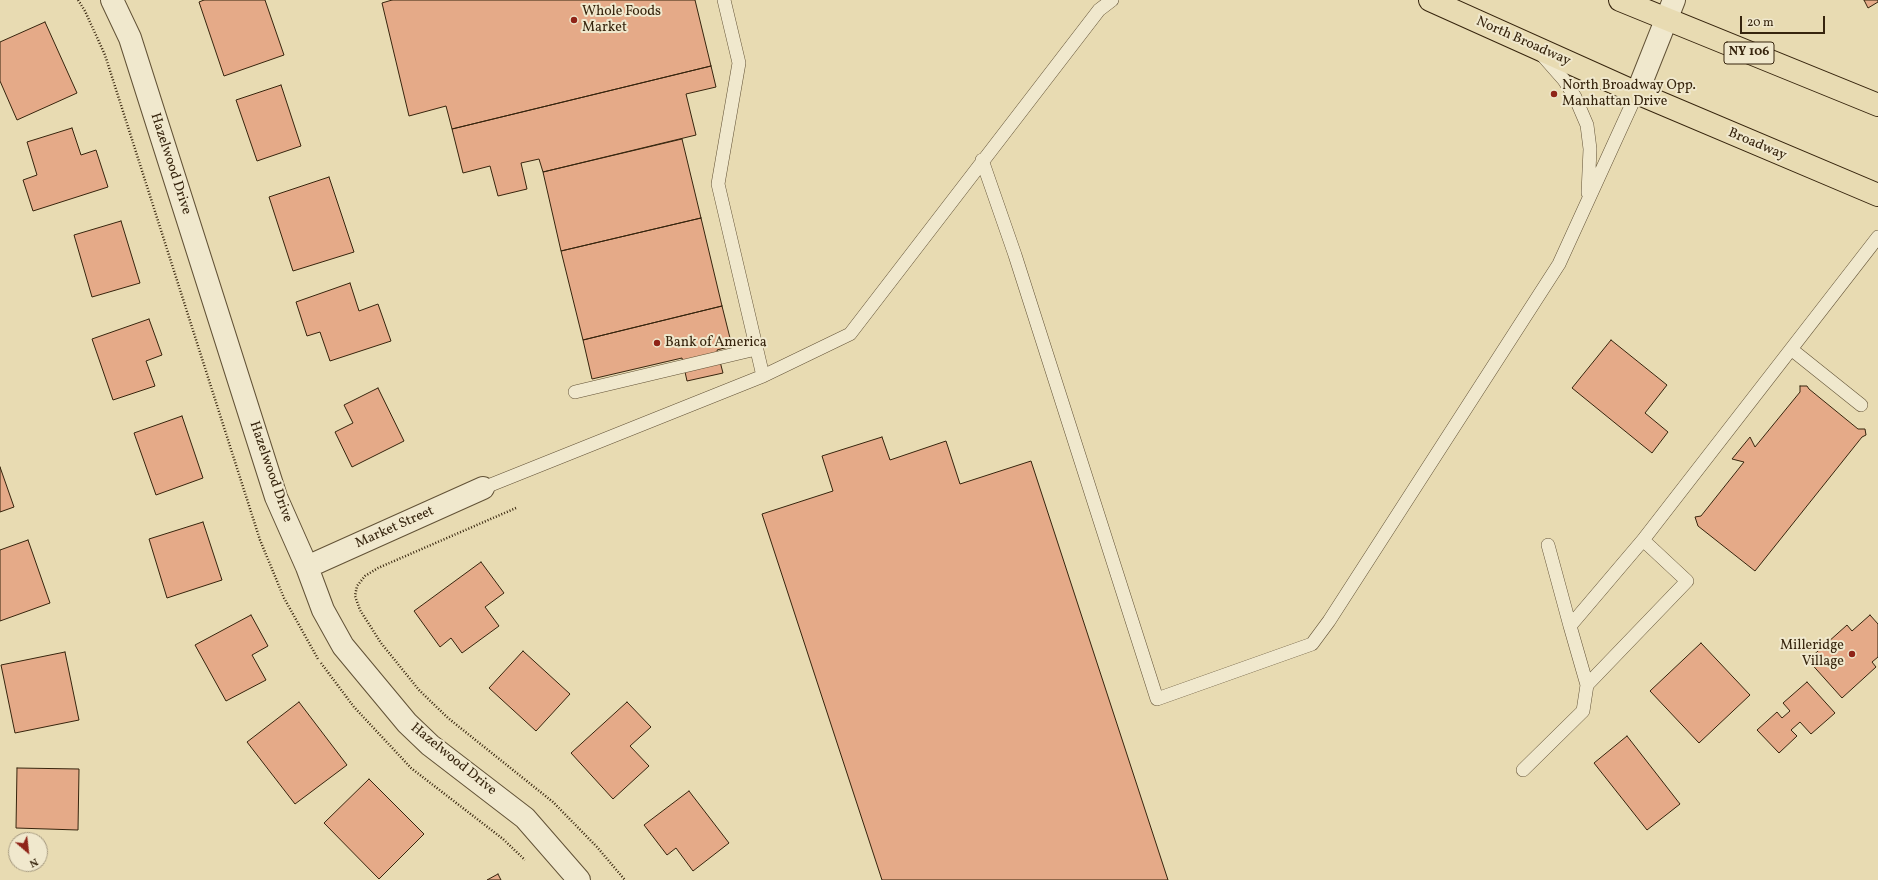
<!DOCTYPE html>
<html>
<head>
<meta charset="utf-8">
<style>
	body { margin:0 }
	#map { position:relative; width:1878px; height:880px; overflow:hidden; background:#e8dbb2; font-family:Vollkorn,serif }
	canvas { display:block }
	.north { position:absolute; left:8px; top:832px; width:40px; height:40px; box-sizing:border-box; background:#f0e8cd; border:1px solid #a69a80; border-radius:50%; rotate:152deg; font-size:11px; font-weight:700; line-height:16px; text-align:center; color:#36240d }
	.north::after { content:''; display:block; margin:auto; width:14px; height:18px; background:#8f2418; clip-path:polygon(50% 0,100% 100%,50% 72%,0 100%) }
	.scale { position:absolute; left:1740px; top:16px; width:85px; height:18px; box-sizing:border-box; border:2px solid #36240d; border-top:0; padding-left:5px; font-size:12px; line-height:14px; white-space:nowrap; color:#36240d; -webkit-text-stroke:3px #f0e8cd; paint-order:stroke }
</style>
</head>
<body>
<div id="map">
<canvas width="1878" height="880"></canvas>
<div class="north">N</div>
<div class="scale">20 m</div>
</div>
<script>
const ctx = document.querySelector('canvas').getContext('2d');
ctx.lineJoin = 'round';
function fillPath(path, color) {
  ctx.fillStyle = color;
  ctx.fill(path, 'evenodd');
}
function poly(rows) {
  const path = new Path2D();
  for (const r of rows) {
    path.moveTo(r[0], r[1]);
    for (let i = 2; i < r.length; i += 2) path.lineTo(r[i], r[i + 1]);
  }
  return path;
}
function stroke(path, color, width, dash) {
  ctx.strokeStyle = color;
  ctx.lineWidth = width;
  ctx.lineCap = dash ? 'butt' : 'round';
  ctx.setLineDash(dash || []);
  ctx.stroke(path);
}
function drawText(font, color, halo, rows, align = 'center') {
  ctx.font = font + ' Vollkorn,serif';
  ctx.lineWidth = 4;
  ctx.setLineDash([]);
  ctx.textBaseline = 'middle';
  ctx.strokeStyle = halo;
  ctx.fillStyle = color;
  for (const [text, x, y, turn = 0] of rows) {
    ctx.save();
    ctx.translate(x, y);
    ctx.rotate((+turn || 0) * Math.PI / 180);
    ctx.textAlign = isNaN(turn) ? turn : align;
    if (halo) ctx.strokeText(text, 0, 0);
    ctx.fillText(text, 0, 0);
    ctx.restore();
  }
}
const building = poly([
	[204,0,265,0,284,55,224,76,199,2,204,0],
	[392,0,695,0,711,66,452,129,446,106,409,116,382,3,392,0],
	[1864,0,1878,0,1878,2,1868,8,1864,0],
	[45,22,77,93,17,120,0,81,0,42,45,22],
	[711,66,716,87,686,94,696,135,543,172,539,159,521,163,527,189,498,196,490,166,463,173,452,129,711,66],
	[281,85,301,146,257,161,236,100,281,85],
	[72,128,81,155,96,150,108,187,33,211,23,180,37,175,27,142,72,128],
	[682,139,701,218,561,251,543,172,682,139],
	[329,177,354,252,293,271,269,197,329,177],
	[701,218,722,306,583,340,561,251,701,218],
	[121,221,140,283,92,297,74,235,121,221],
	[350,283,359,311,378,304,391,341,330,361,320,332,307,336,296,302,350,283],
	[722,306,732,346,717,350,723,373,687,381,682,358,592,379,583,340,722,306],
	[149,319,162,355,146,361,155,386,113,400,92,339,149,319],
	[1611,340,1667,385,1645,413,1668,432,1652,453,1572,388,1611,340],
	[1800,386,1807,386,1809,389,1858,429,1865,429,1866,435,1862,437,1755,571,1698,526,1695,517,1701,516,1744,462,1732,459,1750,437,1755,447,1800,392,1800,386],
	[378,388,404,441,352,467,335,432,353,423,344,405,378,388],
	[182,416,203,478,156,495,134,433,182,416],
	[882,437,890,460,946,441,960,484,1031,461,1168,880,882,880,762,514,833,491,822,456,882,437],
	[0,467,14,507,0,512,0,467],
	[203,522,222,580,167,598,149,539,203,522],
	[28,540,50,603,0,621,0,550,28,540],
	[481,562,504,593,485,607,499,626,462,653,451,638,440,647,414,611,481,562],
	[251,615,268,646,252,655,266,680,226,701,195,645,251,615],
	[1870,615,1878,624,1878,657,1872,662,1876,667,1842,698,1808,660,1847,625,1852,631,1870,615],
	[1701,643,1750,695,1699,743,1650,691,1701,643],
	[523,651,570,694,536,731,489,688,523,651],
	[65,652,79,720,15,733,1,665,65,652],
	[1807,682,1835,713,1811,734,1800,722,1791,730,1797,736,1779,753,1757,730,1777,712,1782,718,1790,711,1783,703,1807,682],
	[299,702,347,765,295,804,247,742,299,702],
	[627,702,651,727,630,746,649,766,613,799,571,753,627,702],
	[1627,736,1680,804,1647,830,1594,763,1627,736],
	[17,768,79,769,78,830,16,828,17,768],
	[369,779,424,834,379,879,324,823,369,779],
	[689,791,729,843,693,871,676,848,667,855,644,825,689,791],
	[498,874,501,880,487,880,498,874]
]);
const path = poly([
	[78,0,85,11,105,55,260,540,284,598,318,659],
	[516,508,378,568,365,576,357,586,355,596,360,610,381,643,419,690,448,718,553,802,597,847,625,880],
	[321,663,354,707,411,768,503,839,525,860]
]);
const lane = poly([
	[724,0,739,63,718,184,763,376],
	[1542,55,1564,80,1575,97,1587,125,1590,149,1588,193],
	[982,160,1015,255,1157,699,1312,644,1329,621,1559,264,1637,93],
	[1791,349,1861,405],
	[575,392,756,349],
	[483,488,763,376,850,334,1099,10,1112,0],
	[1643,540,1687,581,1587,685,1570,626,1643,540,1878,237],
	[1548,545,1570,626],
	[1523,770,1583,711,1587,685]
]);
const street = poly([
	[112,0,130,38,276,497,307,567,323,610,343,646,407,723,430,745,525,818,579,880],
	[1637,93,1674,0],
	[307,567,483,488]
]);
const primary = poly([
	[1430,0,1637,93,1878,195],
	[1620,0,1878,105]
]);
const markers = [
	[574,20,4,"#8f2418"],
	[1554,94,4,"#8f2418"],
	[657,343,4,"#8f2418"],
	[1852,654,4,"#8f2418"]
];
const shields = [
	[1749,53,50]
];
const shieldNames = [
	["NY 106",1749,53]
];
const poiNames = [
	["Whole Foods",582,12],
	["Market",582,28],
	["North Broadway Opp.",1562,86],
	["Manhattan Drive",1562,102],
	["Bank of America",665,343],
	["Milleridge",1844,646,"right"],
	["Village",1844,662,"right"]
];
const streetNames = [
	["North Broadway",1523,42,24],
	["Broadway",1757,145,23],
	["Hazelwood Drive",170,164,72],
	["Hazelwood Drive",270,472,71],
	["Market Street",395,528,-24],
	["Hazelwood Drive",453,760,39]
];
fillPath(building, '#e5aa88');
stroke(building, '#36240d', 1);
stroke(lane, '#625236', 14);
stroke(street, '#625236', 24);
stroke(primary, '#36240d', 24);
stroke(path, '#36240d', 2.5, [1, 2]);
stroke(lane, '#f0e8cd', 13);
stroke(street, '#f0e8cd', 22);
stroke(primary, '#e8dbb2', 22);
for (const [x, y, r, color] of markers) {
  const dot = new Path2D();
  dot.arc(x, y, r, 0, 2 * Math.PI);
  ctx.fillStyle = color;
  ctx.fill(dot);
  stroke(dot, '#f0e8cd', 1.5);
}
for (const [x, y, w] of shields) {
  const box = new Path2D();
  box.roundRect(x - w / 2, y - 11, w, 22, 3);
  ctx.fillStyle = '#f0e8cd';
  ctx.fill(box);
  stroke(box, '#36240d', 1);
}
drawText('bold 13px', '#36240d', null, shieldNames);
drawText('14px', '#36240d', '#f0e8cd', poiNames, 'left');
drawText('14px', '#36240d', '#f0e8cd', streetNames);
</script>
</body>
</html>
